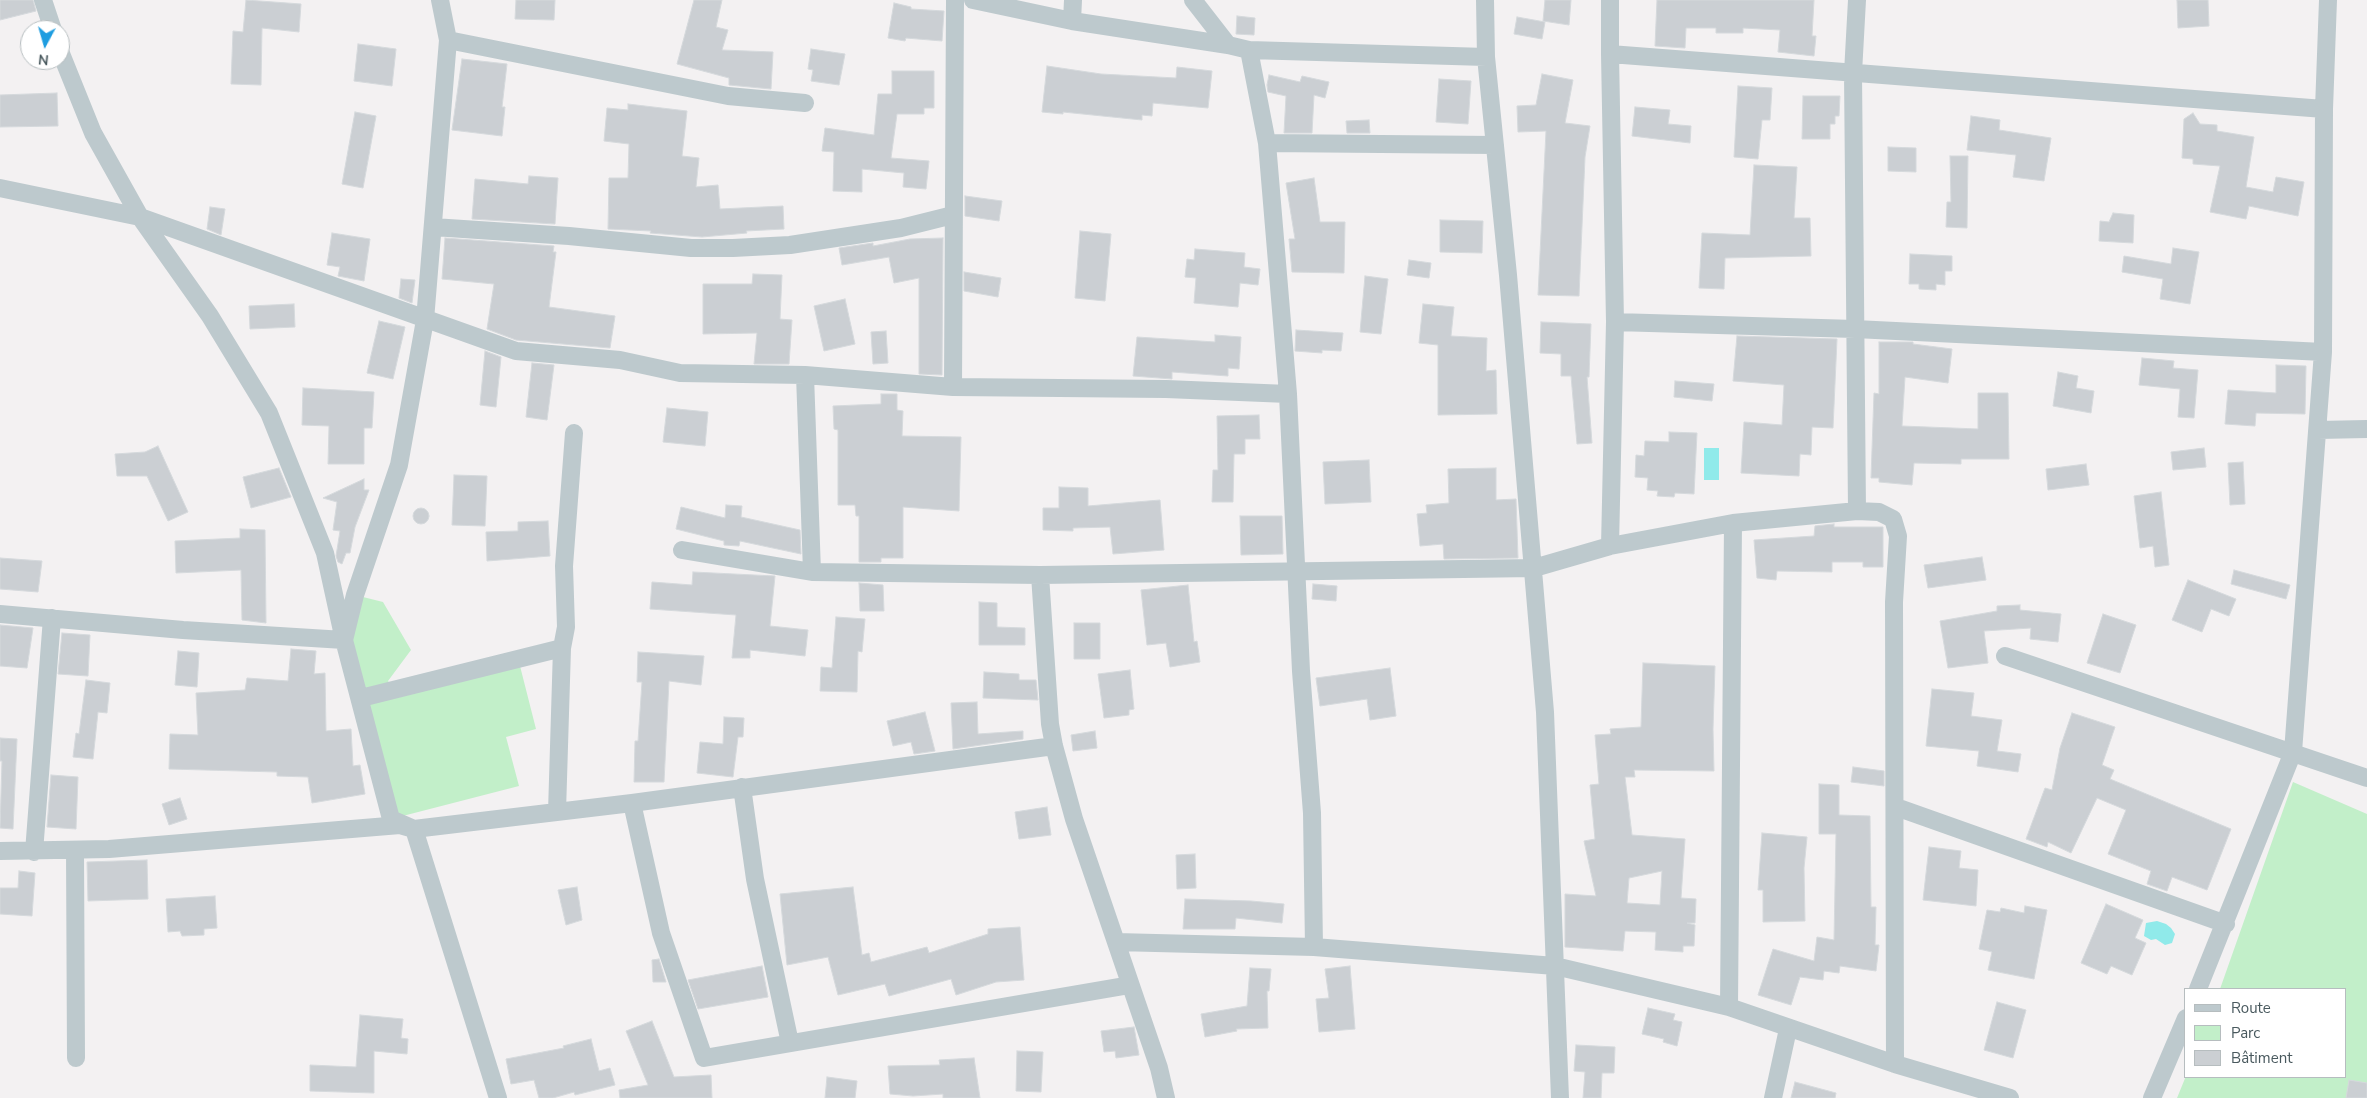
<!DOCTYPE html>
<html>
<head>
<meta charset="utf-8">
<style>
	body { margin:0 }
	#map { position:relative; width:2367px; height:1098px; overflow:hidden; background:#f3f1f2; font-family:"Nunito Sans",sans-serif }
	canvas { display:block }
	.legend { position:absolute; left:2184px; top:988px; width:162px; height:90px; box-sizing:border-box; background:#fff; border:1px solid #b6bdbf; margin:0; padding:6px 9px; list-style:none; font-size:15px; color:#49595e }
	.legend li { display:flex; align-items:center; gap:10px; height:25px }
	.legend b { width:25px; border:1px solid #b6bdbf }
	.north { position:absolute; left:20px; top:20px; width:50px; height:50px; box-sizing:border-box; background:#fff; border:1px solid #b6bdbf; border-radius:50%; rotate:186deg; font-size:14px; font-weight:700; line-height:20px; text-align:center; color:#49595e }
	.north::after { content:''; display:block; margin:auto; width:18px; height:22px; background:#1e9de0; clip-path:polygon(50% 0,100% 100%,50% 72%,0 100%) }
</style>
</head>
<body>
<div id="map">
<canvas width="2367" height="1098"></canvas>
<ul class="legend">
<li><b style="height:6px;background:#bdc9cd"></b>Route</li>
<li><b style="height:14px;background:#c2efc9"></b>Parc</li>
<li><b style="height:14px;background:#cbcfd3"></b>Bâtiment</li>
</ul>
<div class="north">N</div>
</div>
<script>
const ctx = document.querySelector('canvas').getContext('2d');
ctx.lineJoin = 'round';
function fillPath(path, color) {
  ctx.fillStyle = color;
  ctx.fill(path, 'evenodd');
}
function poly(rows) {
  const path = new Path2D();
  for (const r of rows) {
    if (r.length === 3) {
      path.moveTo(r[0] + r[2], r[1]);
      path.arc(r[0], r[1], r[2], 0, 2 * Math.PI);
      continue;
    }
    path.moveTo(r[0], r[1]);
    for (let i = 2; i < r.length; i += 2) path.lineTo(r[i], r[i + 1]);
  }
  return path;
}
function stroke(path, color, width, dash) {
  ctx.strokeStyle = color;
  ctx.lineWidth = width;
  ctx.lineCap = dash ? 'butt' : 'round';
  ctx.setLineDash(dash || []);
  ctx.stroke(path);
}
const green = poly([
	[355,595,383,602,411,650,388,681,400,697,520,666,536,729,506,737,519,786,391,819,344,640],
	[2293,782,2367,814,2367,1098,2177,1098,2186,1076,2346,1077,2346,989,2220,989]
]);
const water = poly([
	[1704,448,1719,448,1719,480,1704,480],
	[2157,921,2166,924,2171,928,2175,934,2172,943,2165,945,2156,939,2151,940,2144,936,2146,923]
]);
const building = poly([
	[0,0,33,0,36,11,0,20,0,0],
	[246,0,301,4,299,32,262,28,261,85,231,84,233,31,243,32,246,0],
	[516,0,555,0,554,20,515,19,516,0],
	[694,0,722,0,716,27,728,30,722,50,773,52,771,89,729,85,729,78,677,64,694,0],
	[1545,0,1571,0,1569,25,1543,21,1545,0],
	[1657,0,1814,0,1812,36,1816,36,1814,56,1778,52,1780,30,1743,28,1743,33,1716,33,1716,28,1686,28,1685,48,1655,46,1657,0],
	[2177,0,2208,0,2209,26,2178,28,2177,0],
	[894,3,911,7,911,9,944,11,942,41,906,38,905,41,888,38,894,3],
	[1237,16,1255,18,1254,35,1236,34,1237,16],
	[1517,17,1545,22,1542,39,1514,34,1517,17],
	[358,44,396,49,392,86,354,81,358,44],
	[811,49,845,54,839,85,811,81,813,70,808,69,811,49],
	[462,59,507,64,502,107,505,107,502,136,452,130,462,59],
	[1047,66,1101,74,1176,78,1177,67,1212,71,1208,108,1153,103,1152,116,1142,115,1142,120,1063,112,1063,114,1042,112,1047,66],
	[892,71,934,71,934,108,924,108,924,114,897,114,891,158,929,161,926,189,903,187,904,173,862,169,862,192,833,191,834,152,822,151,825,128,874,135,878,94,892,94,892,71],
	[1542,74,1573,80,1565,123,1590,126,1585,157,1579,296,1538,295,1546,131,1518,132,1517,106,1536,105,1542,74],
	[1269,75,1300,82,1302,76,1329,82,1325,98,1314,95,1312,133,1284,133,1286,96,1268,92,1267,85,1269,75],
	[1439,79,1471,81,1468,124,1436,122,1439,79],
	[1738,86,1772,88,1770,120,1762,120,1758,159,1734,157,1738,86],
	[57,93,58,126,0,127,0,95,57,93],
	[1803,96,1840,96,1839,116,1835,116,1835,124,1830,124,1830,139,1802,139,1803,96],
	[628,104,687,111,682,156,699,158,696,187,718,185,720,209,783,206,784,229,746,231,747,233,702,237,650,233,651,231,608,229,609,178,628,178,629,144,604,141,607,108,628,110,628,104],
	[1635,107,1670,110,1668,124,1691,126,1690,143,1632,136,1635,107],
	[355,112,376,116,363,188,342,184,355,112],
	[2193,113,2200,124,2217,125,2217,131,2254,137,2246,187,2273,192,2276,177,2304,182,2298,216,2249,206,2246,219,2210,212,2220,166,2193,164,2193,159,2182,158,2184,119,2193,113],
	[1971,116,2000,120,1999,130,2051,138,2044,181,2013,177,2016,155,1967,150,1971,116],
	[1369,120,1370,133,1347,133,1346,121,1369,120],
	[1888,147,1916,148,1916,172,1888,171,1888,147],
	[1950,156,1968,156,1967,228,1946,227,1947,202,1951,202,1950,156],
	[1754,165,1797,167,1794,218,1810,218,1811,256,1725,258,1724,289,1699,288,1702,233,1750,235,1754,165],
	[529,176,558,178,555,224,472,219,475,179,528,184,529,176],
	[1314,178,1320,222,1345,222,1344,273,1292,272,1289,239,1295,239,1286,183,1314,178],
	[965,196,1002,201,999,221,965,216,965,196],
	[210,207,225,209,221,235,207,229,210,207],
	[2113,213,2134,215,2133,243,2099,241,2100,221,2109,222,2113,213],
	[1440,220,1483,221,1482,253,1440,252,1440,220],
	[1080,231,1111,234,1105,301,1075,298,1080,231],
	[332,233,370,239,364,281,338,276,340,267,327,265,332,233],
	[445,238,554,246,553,252,556,252,549,307,615,316,610,348,516,340,487,329,494,284,442,279,445,238],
	[943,238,942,375,919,374,919,278,894,283,889,257,842,265,839,248,873,243,873,246,910,239,943,238],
	[2173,248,2199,252,2190,304,2160,299,2163,279,2122,272,2124,256,2171,264,2173,248],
	[1195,249,1245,253,1244,267,1260,269,1258,285,1240,283,1238,307,1194,303,1196,278,1185,277,1187,259,1194,260,1195,249],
	[1910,254,1952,256,1952,271,1945,271,1945,285,1936,284,1936,290,1919,289,1919,284,1909,284,1910,254],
	[1409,260,1431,263,1429,278,1407,275,1409,260],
	[964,272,1001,278,998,297,964,291,964,272],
	[753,274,782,275,780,319,792,320,789,364,754,364,757,333,703,334,703,284,752,284,753,274],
	[1365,276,1388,279,1381,334,1360,332,1365,276],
	[401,279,415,280,412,303,399,298,401,279],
	[845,299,855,344,824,351,814,306,845,299],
	[294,304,295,327,250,329,249,306,294,304],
	[1423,304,1454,307,1451,336,1487,338,1486,371,1496,370,1497,414,1438,415,1438,345,1419,343,1423,304],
	[379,321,405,327,393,379,367,373,379,321],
	[1541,322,1591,324,1589,377,1587,377,1592,443,1577,444,1571,376,1561,376,1561,354,1540,353,1541,322],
	[1296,330,1343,333,1341,351,1322,350,1322,353,1295,351,1296,330],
	[886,331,888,363,873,364,871,332,886,331],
	[1215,335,1241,337,1239,369,1228,368,1228,376,1172,372,1172,379,1133,376,1137,337,1215,342,1215,335],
	[1737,336,1837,339,1833,428,1812,427,1811,455,1800,454,1799,476,1741,473,1744,422,1782,425,1784,385,1733,381,1737,336],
	[1879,342,1913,342,1913,344,1952,349,1948,383,1905,377,1902,426,1978,429,1978,393,2008,393,2009,459,1961,459,1961,464,1914,463,1912,485,1879,482,1879,478,1871,478,1874,393,1879,394,1879,342],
	[485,351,501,357,496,407,480,405,485,351],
	[2142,358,2174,361,2173,368,2198,370,2194,418,2178,417,2180,389,2139,385,2142,358],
	[532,363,554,365,547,420,526,417,532,363],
	[2276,365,2306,366,2305,414,2256,413,2255,426,2225,424,2228,390,2276,393,2276,365],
	[2058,372,2078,376,2076,388,2094,391,2091,413,2053,406,2058,372],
	[1675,381,1714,384,1712,401,1674,397,1675,381],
	[303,388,374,392,372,428,364,428,364,464,328,464,329,426,302,425,303,388],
	[881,394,897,394,897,410,903,411,902,436,961,437,959,511,903,507,903,558,881,558,881,562,859,562,859,516,856,516,855,505,838,505,838,430,834,429,833,406,881,404,881,394],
	[667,408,708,412,705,446,663,442,667,408],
	[1259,415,1260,439,1245,439,1245,454,1234,454,1233,502,1212,502,1213,470,1218,470,1217,416,1259,415],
	[1669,432,1697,433,1694,494,1675,493,1674,497,1657,496,1658,491,1647,490,1648,478,1635,477,1636,455,1644,456,1645,441,1669,442,1669,432],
	[158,446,188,512,168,521,147,476,117,476,115,454,145,452,158,446],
	[2204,448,2206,467,2173,470,2171,452,2204,448],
	[1369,460,1371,502,1325,504,1323,462,1369,460],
	[2243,462,2245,504,2230,505,2228,463,2243,462],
	[2086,464,2089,485,2048,490,2046,469,2086,464],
	[279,468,291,497,251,508,243,477,279,468],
	[1496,468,1496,500,1516,499,1518,558,1444,559,1443,544,1420,546,1417,514,1427,513,1426,505,1449,503,1448,469,1496,468],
	[454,475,487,476,485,526,452,525,454,475],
	[364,479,364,490,369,490,355,527,350,553,346,553,342,564,338,562,336,556,340,531,333,530,337,502,323,498,364,479],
	[1059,487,1088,488,1088,506,1160,500,1164,550,1113,554,1110,527,1073,528,1073,531,1043,530,1043,508,1059,508,1059,487],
	[2161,492,2169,565,2155,567,2153,546,2140,548,2134,496,2161,492],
	[726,505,742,506,741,517,800,530,801,554,740,541,739,546,724,545,724,541,676,529,681,507,725,518,726,505],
	[421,516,8],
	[1240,516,1282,516,1283,554,1241,555,1240,516],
	[548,521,550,556,487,561,486,532,518,531,518,522,548,521],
	[1834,524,1834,527,1883,527,1883,567,1863,567,1863,562,1832,562,1832,572,1777,571,1776,580,1757,578,1754,540,1814,536,1815,526,1834,524],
	[240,529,265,530,266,623,242,620,241,570,176,573,175,541,240,538,240,529],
	[1982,557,1986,580,1928,588,1924,565,1982,557],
	[0,558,42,561,38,592,0,589,0,558],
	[2234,570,2290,585,2286,599,2231,584,2234,570],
	[693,572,775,576,770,626,808,630,805,656,750,650,750,658,732,658,736,615,650,609,652,582,692,585,693,572],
	[2188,580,2236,599,2229,616,2211,609,2202,632,2172,620,2188,580],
	[859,583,883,585,884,611,860,611,859,583],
	[1313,584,1337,586,1336,601,1312,599,1313,584],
	[1188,585,1194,642,1197,641,1200,662,1170,667,1166,643,1147,645,1141,590,1188,585],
	[979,602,997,603,997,627,1025,628,1025,645,979,645,979,602],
	[2020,605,2020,610,2061,614,2058,642,2030,639,2031,628,1984,631,1988,663,1948,668,1940,621,1997,611,1997,606,2020,605],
	[2103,614,2136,625,2120,673,2087,663,2103,614],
	[836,617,865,619,862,652,858,651,857,692,820,691,821,667,832,668,836,617],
	[1074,623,1100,623,1100,659,1074,659,1074,623],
	[0,625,33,628,27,668,0,666,0,625],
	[62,633,90,635,88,676,58,674,62,633],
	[291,649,316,651,314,674,325,673,326,731,351,729,353,766,360,765,365,794,312,803,308,777,277,776,277,772,169,769,170,734,198,735,196,693,245,690,247,678,288,681,291,649],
	[178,651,199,653,197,687,175,685,178,651],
	[638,652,704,656,701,685,669,681,664,782,634,782,635,741,638,741,642,682,637,682,638,652],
	[1643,663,1715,666,1713,729,1714,771,1634,770,1635,777,1625,777,1632,835,1685,839,1681,898,1696,899,1695,923,1687,923,1695,925,1694,946,1683,946,1683,952,1655,950,1656,932,1625,931,1623,951,1565,947,1565,894,1596,896,1584,841,1595,839,1590,785,1599,784,1595,735,1611,734,1610,729,1641,727,1643,663],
	[1662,871,1660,905,1627,903,1629,878,1662,871],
	[1390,668,1396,716,1370,720,1367,699,1320,706,1316,678,1390,668],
	[1130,670,1134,709,1129,710,1129,715,1104,718,1098,674,1130,670],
	[984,672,1019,674,1019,680,1036,680,1038,700,983,698,984,672],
	[86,680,110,683,107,713,98,712,93,759,73,757,76,733,79,734,86,680],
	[1932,689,1974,693,1971,716,2002,720,1997,751,2021,754,2018,772,1977,766,1979,751,1926,746,1932,689],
	[977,702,978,734,1023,731,1023,739,953,749,951,703,977,702],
	[925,712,935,751,914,754,911,742,893,746,887,721,925,712],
	[2072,713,2115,727,2102,765,2114,770,2110,779,2231,829,2207,890,2172,877,2167,891,2147,884,2151,871,2108,854,2126,810,2097,798,2071,853,2048,842,2047,847,2026,839,2045,788,2052,790,2060,748,2072,713],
	[724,717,744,718,743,737,738,737,733,777,697,773,700,742,723,744,724,717],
	[1095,731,1097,748,1073,751,1071,735,1095,731],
	[0,738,17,739,13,829,0,828,2,761,0,761,0,738],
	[1853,767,1884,771,1884,786,1851,782,1853,767],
	[51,775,78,777,76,829,47,827,51,775],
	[1819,784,1839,785,1839,815,1870,816,1871,907,1876,907,1875,945,1879,945,1876,971,1840,966,1839,973,1824,971,1823,980,1800,977,1791,1005,1758,995,1773,949,1814,961,1817,937,1834,940,1836,834,1819,834,1819,784],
	[180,798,187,819,169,825,162,804,180,798],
	[1047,807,1051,835,1019,839,1015,812,1047,807],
	[1762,833,1807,837,1804,868,1805,921,1763,922,1763,890,1758,890,1762,833],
	[1929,847,1961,851,1959,868,1978,870,1976,906,1923,900,1929,847],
	[1195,854,1196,888,1177,889,1176,855,1195,854],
	[147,860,148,899,88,901,87,862,147,860],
	[19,871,35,873,32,916,0,914,0,888,18,888,19,871],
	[577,887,582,920,566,925,558,890,577,887],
	[853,887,862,955,869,953,871,962,927,947,929,953,988,934,988,929,1020,927,1024,980,996,982,956,995,951,979,889,996,885,984,838,995,828,957,787,965,780,894,853,887],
	[215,896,217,928,204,929,204,935,182,936,180,931,168,932,166,899,215,896],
	[1185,899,1251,901,1284,904,1282,923,1236,918,1235,929,1183,929,1185,899],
	[2106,904,2143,920,2135,938,2146,943,2132,975,2111,966,2107,974,2081,963,2106,904],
	[2025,906,2047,910,2034,979,1988,970,1992,952,1979,949,1987,910,2000,912,2001,908,2024,913,2025,906],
	[659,959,666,982,653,982,652,960,659,959],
	[762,966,768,997,698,1009,688,980,762,966],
	[1350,966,1355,1029,1319,1032,1316,999,1329,998,1325,969,1350,966],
	[1250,968,1271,969,1269,991,1267,991,1268,1028,1236,1029,1237,1031,1205,1037,1201,1014,1247,1006,1250,968],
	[1997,1002,2026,1010,2013,1058,1984,1050,1997,1002],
	[1648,1008,1675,1014,1673,1020,1682,1022,1677,1046,1663,1042,1664,1039,1642,1034,1648,1008],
	[360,1015,403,1019,401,1038,408,1039,407,1054,374,1051,374,1093,310,1091,310,1065,356,1067,360,1015],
	[652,1021,674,1077,711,1075,712,1098,620,1098,619,1090,648,1085,626,1031,652,1021],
	[1134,1027,1139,1055,1116,1058,1115,1051,1104,1052,1101,1031,1134,1027],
	[591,1039,599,1071,610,1068,615,1085,575,1095,574,1092,553,1098,539,1098,534,1080,511,1084,506,1059,564,1048,563,1046,591,1039],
	[1576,1045,1615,1047,1614,1073,1602,1073,1601,1098,1583,1098,1585,1072,1574,1071,1576,1045],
	[1017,1051,1043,1052,1041,1092,1016,1091,1017,1051],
	[974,1058,980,1098,943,1098,943,1094,913,1096,890,1094,888,1066,940,1065,939,1060,974,1058],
	[827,1077,857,1081,855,1098,825,1098,827,1077],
	[2349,1080,2367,1083,2367,1098,2346,1098,2349,1080],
	[1795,1082,1836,1093,1835,1098,1791,1098,1795,1082]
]);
const minor = poly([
	[43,0,53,30],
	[440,0,448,40,425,320,399,465,355,595,344,640,391,819,414,829,498,1098],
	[973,0,1072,21,1228,45,1249,50,1267,143,1288,394,1301,671,1312,813,1314,947],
	[1193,0,1228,45],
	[1485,0,1486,57,1508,275,1545,712,1560,1098],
	[1857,0,1853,73,1857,511],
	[1072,21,1073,0],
	[448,40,728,96,805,103],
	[1249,50,1486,57],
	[1610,54,2324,109],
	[1267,143,1495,145],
	[0,188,140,217,516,351,620,360,680,373,805,375,953,387,1166,389,1288,394],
	[433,227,569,236,691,248,733,248,790,245,901,228,953,215],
	[1615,322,1855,329,2323,352,2324,109,2328,0],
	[805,375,812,572],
	[953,387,955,0],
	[2318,430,2367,429],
	[1610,546,1615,322,1610,54,1610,0],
	[682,550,812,572,1040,575,1534,568,1610,546,1733,523,1857,511,1879,512,1893,519,1898,536,1894,602,1895,1064],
	[1040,575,1050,724,1054,746,1074,819,1159,1068,1166,1098],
	[0,614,183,630,344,640,325,553,269,413,210,316,140,217,93,133,60,51],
	[2005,656,2367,778],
	[361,698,562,648,566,627,564,566,574,433],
	[742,787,755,879,790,1043],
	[632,803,661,933,704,1058,1130,985],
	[1896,807,2226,924],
	[557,812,562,648],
	[75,850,76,1058],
	[0,851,109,849,400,825,414,829,632,803,1054,746],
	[34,852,52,618],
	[1116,942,1314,947,1555,966,1729,1007,1895,1064,2010,1098],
	[2198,989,2293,752,2323,352],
	[1729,1007,1733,523],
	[1773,1098,1788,1029],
	[2152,1098,2186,1018]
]);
fillPath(green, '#c2efc9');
fillPath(water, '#90eaea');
fillPath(building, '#cbcfd3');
stroke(building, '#d5d9dc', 1);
stroke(minor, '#bdc9cd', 18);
</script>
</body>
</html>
